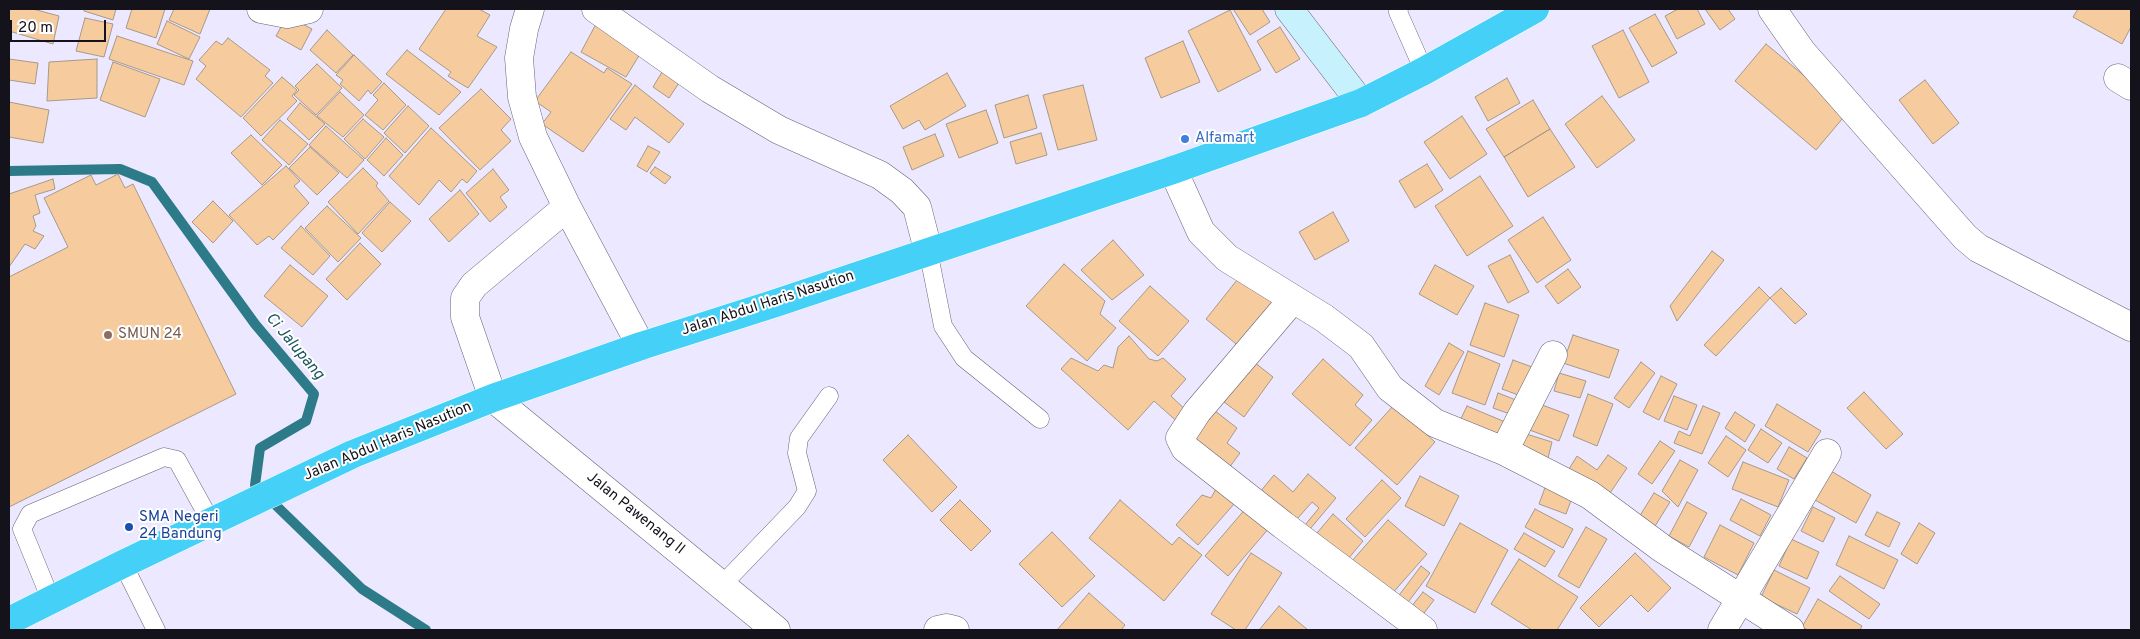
<!DOCTYPE html>
<html>
<head>
<meta charset="utf-8">
<style>
	body { margin:0 }
	#map { position:relative; width:2140px; height:639px; overflow:hidden; background:#ebe8ff; font-family:Overpass,sans-serif }
	canvas { display:block }
	.frame { position:absolute; inset:0; border:10px solid #14131b; pointer-events:none }
	.scale { position:absolute; left:10px; top:20px; width:96px; height:22px; box-sizing:border-box; border:2px solid #14131b; border-top:0; padding-left:6px; font-size:15px; line-height:18px; white-space:nowrap; color:#14131b; -webkit-text-stroke:4px #fff; paint-order:stroke }
</style>
</head>
<body>
<div id="map">
<canvas width="2140" height="639"></canvas>
<div class="frame"></div>
<div class="scale">20 m</div>
</div>
<script>
const ctx = document.querySelector('canvas').getContext('2d');
ctx.lineJoin = 'round';
function poly(rows) {
  const path = new Path2D();
  for (const r of rows) {
    path.moveTo(r[0], r[1]);
    for (let i = 2; i < r.length; i += 2) path.lineTo(r[i], r[i + 1]);
  }
  return path;
}
function stroke(path, color, width, dash) {
  ctx.strokeStyle = color;
  ctx.lineWidth = width;
  ctx.lineCap = dash ? 'butt' : 'round';
  ctx.setLineDash(dash || []);
  ctx.stroke(path);
}
function fillPath(path, color) {
  ctx.fillStyle = color;
  ctx.fill(path, 'evenodd');
}
function drawText(font, color, halo, rows, align = 'center') {
  ctx.font = font + ' Overpass,sans-serif';
  ctx.lineWidth = 4;
  ctx.setLineDash([]);
  ctx.textBaseline = 'middle';
  ctx.strokeStyle = halo;
  ctx.fillStyle = color;
  for (const [text, x, y, turn = 0] of rows) {
    ctx.save();
    ctx.translate(x, y);
    ctx.rotate((+turn || 0) * Math.PI / 180);
    ctx.textAlign = isNaN(turn) ? turn : align;
    if (halo) ctx.strokeText(text, 0, 0);
    ctx.fillText(text, 0, 0);
    ctx.restore();
  }
}
const stream = poly([
	[9,171,120,169,152,182,255,324,314,394,306,421,260,448,255,485,362,589,426,630]
]);
const building = poly([
	[9,9,33,9,59,16,53,44,9,31,9,9],
	[84,9,116,9,113,20,84,11,84,9],
	[132,9,165,9,156,38,126,28,132,9],
	[174,9,210,9,200,34,169,20,174,9],
	[446,9,479,9,490,15,477,36,497,47,468,88,448,76,451,72,419,49,446,9],
	[1233,9,1262,9,1270,22,1250,35,1233,9],
	[1678,9,1697,9,1705,24,1677,39,1665,16,1678,9],
	[1705,9,1728,9,1735,19,1720,30,1705,9],
	[2078,9,2131,9,2131,27,2122,44,2073,17,2078,9],
	[1230,10,1261,70,1218,92,1188,31,1230,10],
	[1655,14,1677,53,1652,67,1629,28,1655,14],
	[287,16,312,29,301,50,276,36,287,16],
	[85,18,113,24,104,57,76,51,85,18],
	[167,21,200,37,189,59,157,44,167,21],
	[596,24,643,49,626,77,581,52,596,24],
	[1280,27,1300,59,1276,73,1257,41,1280,27],
	[327,30,353,55,336,73,310,50,327,30],
	[1623,30,1649,82,1619,98,1592,46,1623,30],
	[117,36,193,61,184,85,109,59,117,36],
	[228,38,270,70,265,76,273,83,241,117,196,79,206,66,199,60,216,41,222,45,228,38],
	[1183,41,1200,82,1161,98,1145,58,1183,41],
	[1766,44,1848,112,1816,150,1735,81,1766,44],
	[407,50,461,92,439,115,386,74,407,50],
	[571,52,604,73,607,68,632,84,583,152,542,124,551,112,535,101,571,52],
	[354,55,382,82,371,94,368,90,359,101,340,84,343,80,336,75,354,55],
	[9,59,38,63,35,84,9,80,9,59],
	[97,59,97,98,47,101,49,62,97,59],
	[113,62,160,79,145,117,100,100,113,62],
	[317,64,342,88,316,115,294,95,299,90,295,86,317,64],
	[662,72,679,83,669,98,653,87,662,72],
	[947,73,966,106,925,130,919,120,903,129,890,106,947,73],
	[282,77,297,90,292,96,297,101,261,136,243,118,282,77],
	[1507,78,1520,103,1488,121,1475,97,1507,78],
	[1925,80,1959,123,1933,144,1899,100,1925,80],
	[384,83,406,105,383,130,365,115,378,100,373,95,384,83],
	[635,85,684,124,669,143,635,117,626,130,610,119,635,85],
	[1083,85,1097,140,1058,150,1043,95,1083,85],
	[481,89,511,119,501,130,511,141,480,170,439,128,481,89],
	[340,92,364,115,343,137,317,116,340,92],
	[1028,95,1037,128,1004,138,995,105,1028,95],
	[1602,96,1635,140,1597,168,1565,124,1602,96],
	[1533,100,1550,129,1504,157,1486,129,1533,100],
	[9,102,49,110,43,143,9,137,9,102],
	[300,103,325,124,309,140,287,119,300,103],
	[408,106,429,126,405,153,384,133,408,106],
	[986,110,998,143,959,158,946,124,986,110],
	[1462,116,1487,154,1450,179,1424,142,1462,116],
	[363,119,384,137,365,159,344,139,363,119],
	[280,120,308,144,289,165,262,140,280,120],
	[326,126,364,160,347,178,309,145,326,126],
	[431,128,477,171,467,183,462,179,451,192,439,180,419,205,389,176,431,128],
	[1550,129,1575,167,1528,197,1504,157,1550,129],
	[1041,133,1047,155,1016,164,1010,142,1041,133],
	[935,134,944,156,912,170,903,147,935,134],
	[251,135,282,165,262,185,231,153,251,135],
	[386,138,403,155,384,176,367,160,386,138],
	[648,146,660,152,647,172,637,166,648,146],
	[310,147,339,173,317,195,289,168,310,147],
	[1427,164,1443,190,1415,208,1399,181,1427,164],
	[286,166,300,181,294,186,309,203,273,240,269,236,257,245,229,215,286,166],
	[655,167,671,177,665,184,650,173,655,167],
	[363,168,378,183,376,186,389,201,358,234,328,202,363,168],
	[493,169,509,190,500,197,507,207,490,222,466,193,493,169],
	[118,174,125,188,133,184,236,394,9,507,9,277,68,247,44,198,91,175,96,185,118,174],
	[1480,176,1513,226,1467,256,1435,206,1480,176],
	[53,179,55,189,35,195,40,213,33,216,36,226,33,231,44,236,35,249,25,244,9,267,9,194,53,179],
	[460,190,479,214,449,242,429,219,460,190],
	[213,201,233,221,213,243,192,222,213,201],
	[390,202,411,221,382,252,362,233,390,202],
	[327,206,361,238,338,262,305,228,327,206],
	[1333,212,1349,241,1315,260,1299,232,1333,212],
	[1543,217,1571,260,1537,283,1508,240,1543,217],
	[301,226,330,256,313,275,281,248,301,226],
	[1113,240,1144,275,1112,300,1081,270,1113,240],
	[360,243,381,264,347,300,326,279,360,243],
	[1712,251,1724,260,1677,321,1670,306,1712,251],
	[1510,255,1529,292,1508,303,1488,266,1510,255],
	[1064,264,1105,301,1100,314,1116,328,1087,361,1026,306,1064,264],
	[290,265,328,296,302,327,264,296,290,265],
	[1435,265,1474,286,1457,315,1419,294,1435,265],
	[1568,269,1581,287,1558,304,1545,286,1568,269],
	[1241,275,1277,304,1241,348,1206,319,1241,275],
	[1150,286,1189,321,1158,356,1119,321,1150,286],
	[1759,287,1770,298,1716,356,1704,345,1759,287],
	[1781,288,1807,314,1795,324,1770,298,1781,288],
	[1485,303,1519,315,1504,357,1470,345,1485,303],
	[1573,335,1619,350,1609,378,1563,363,1573,335],
	[1129,336,1149,359,1157,361,1163,358,1186,379,1171,396,1191,415,1181,425,1154,401,1128,430,1061,369,1071,358,1098,371,1104,365,1113,368,1118,347,1129,336],
	[1449,343,1464,352,1439,395,1425,386,1449,343],
	[1468,351,1500,364,1485,405,1452,393,1468,351],
	[1323,359,1363,395,1355,405,1372,420,1350,446,1292,394,1323,359],
	[1513,360,1532,367,1521,396,1502,389,1513,360],
	[1254,362,1273,377,1244,417,1224,402,1254,362],
	[1641,362,1655,373,1629,408,1614,398,1641,362],
	[1559,373,1586,381,1580,398,1554,391,1559,373],
	[1661,376,1677,384,1659,420,1643,412,1661,376],
	[1864,392,1903,434,1886,449,1847,408,1864,392],
	[1498,393,1516,400,1510,414,1493,408,1498,393],
	[1588,394,1613,404,1597,446,1573,436,1588,394],
	[1674,396,1697,405,1687,430,1664,421,1674,396],
	[1537,403,1569,415,1559,441,1527,429,1537,403],
	[1777,404,1821,431,1808,452,1765,426,1777,404],
	[1394,405,1435,442,1397,485,1355,448,1394,405],
	[1467,406,1510,424,1501,446,1457,427,1467,406],
	[1703,406,1720,413,1702,454,1674,443,1679,431,1690,436,1703,406],
	[1210,407,1237,428,1227,443,1240,453,1226,472,1184,441,1210,407],
	[1735,412,1755,425,1745,442,1725,428,1735,412],
	[1761,429,1782,443,1768,463,1748,450,1761,429],
	[1523,433,1552,442,1547,462,1516,451,1523,433],
	[908,435,957,487,932,512,883,460,908,435],
	[1726,436,1746,450,1728,477,1708,463,1726,436],
	[1660,441,1675,451,1652,484,1638,474,1660,441],
	[1789,447,1807,458,1794,479,1777,469,1789,447],
	[1608,455,1627,468,1608,496,1569,469,1577,456,1597,470,1608,455],
	[1680,460,1698,470,1678,507,1662,491,1680,460],
	[1743,462,1789,480,1778,507,1732,489,1743,462],
	[1831,471,1871,495,1856,523,1815,500,1831,471],
	[1308,474,1336,498,1310,529,1305,525,1319,508,1312,502,1290,527,1255,498,1274,475,1293,492,1308,474],
	[1420,476,1459,496,1444,526,1405,506,1420,476],
	[1382,480,1401,498,1365,537,1346,519,1382,480],
	[1546,485,1573,495,1566,514,1539,504,1546,485],
	[1217,487,1234,504,1198,545,1176,525,1202,495,1211,498,1217,487],
	[1654,493,1670,502,1652,531,1636,522,1654,493],
	[1741,499,1771,515,1760,536,1730,520,1741,499],
	[960,500,991,531,971,551,940,520,960,500],
	[1120,500,1172,545,1179,537,1202,555,1164,601,1089,538,1120,500],
	[1687,502,1707,513,1689,547,1669,536,1687,502],
	[1247,507,1270,527,1228,576,1205,556,1247,507],
	[1813,507,1835,518,1823,542,1801,531,1813,507],
	[1535,509,1573,529,1563,548,1525,527,1535,509],
	[1877,512,1900,523,1889,547,1865,535,1877,512],
	[1333,514,1363,541,1343,565,1312,539,1333,514],
	[1388,520,1427,554,1390,596,1351,562,1388,520],
	[1460,523,1508,550,1475,613,1426,586,1460,523],
	[1919,523,1935,533,1917,564,1901,554,1919,523],
	[1720,525,1754,543,1738,575,1704,557,1720,525],
	[1586,527,1607,539,1579,588,1558,576,1586,527],
	[1052,532,1095,576,1062,607,1019,564,1052,532],
	[1524,533,1555,551,1545,567,1514,549,1524,533],
	[1849,536,1898,560,1884,589,1836,565,1849,536],
	[1791,539,1819,552,1807,579,1779,566,1791,539],
	[1251,553,1282,573,1245,630,1236,630,1211,614,1251,553],
	[1635,553,1671,588,1648,612,1631,595,1599,627,1580,608,1635,553],
	[1519,559,1578,597,1557,630,1532,630,1491,604,1519,559],
	[1421,566,1430,573,1406,605,1397,598,1421,566],
	[1774,570,1810,588,1797,614,1761,597,1774,570],
	[1840,576,1880,604,1869,619,1829,591,1840,576],
	[1423,592,1434,600,1418,621,1407,612,1423,592],
	[1089,593,1125,625,1121,630,1057,630,1089,593],
	[1818,599,1862,626,1860,630,1808,630,1802,627,1818,599],
	[1279,606,1308,630,1259,630,1279,606]
]);
const lane = poly([
	[1399,9,1398,12,1424,71],
	[928,250,943,326,964,358,1040,419],
	[123,564,156,630],
	[722,585,797,507,807,491,797,453,799,438,829,396],
	[51,600,22,529,30,514,164,457,177,460,211,522]
]);
const street = poly([
	[261,9,287,14,309,9],
	[530,9,524,29,519,58,522,97,533,137,567,207,641,346],
	[596,9,710,89,779,130,880,175,902,191,917,207,928,250],
	[1772,9,1802,52,1965,237,1978,248,2131,327],
	[2118,78,2131,86],
	[1173,170,1201,232,1227,258,1324,318,1361,346,1390,388,1435,423,1504,451,1590,495,1663,549,1790,630],
	[567,207,474,285,465,298,465,317,493,398,776,630],
	[1293,299,1197,412,1180,438,1185,448,1283,525,1423,630],
	[1504,451,1553,355],
	[938,630,947,628,955,630],
	[1722,630,1827,453]
]);
const secondary = poly([
	[1289,9,1361,103]
]);
const highway = poly([
	[9,621,123,564,353,454,493,398,641,346,776,303,1173,170,1361,103,1424,71,1535,9]
]);
const markers = [
	[1185,139,5,"#3f7fe0"],
	[108,335,5,"#8d6e63"],
	[129,527,5,"#1a4fb4"]
];
const shopNames = [
	["Alfamart",1195,139]
];
const streetNames = [
	["Jalan Abdul Haris Nasution",768,304,-18],
	["Jalan Abdul Haris Nasution",388,442,-23],
	["Jalan Pawenang II",635,514,39]
];
const educationNames = [
	["SMUN 24",118,335]
];
const transitNames = [
	["SMA Negeri",139,518],
	["24 Bandung",139,535]
];
const waterNames = [
	["Ci Jalupang",294,347,50]
];
stroke(stream, '#2d7b89', 10);
fillPath(building, '#f6cc9f');
stroke(building, '#a89888', 1);
stroke(lane, '#656376', 19);
stroke(street, '#656376', 29);
stroke(secondary, '#656376', 29);
stroke(highway, '#fff', 29);
stroke(lane, '#fff', 18);
stroke(street, '#fff', 28);
stroke(secondary, '#c7f1fd', 28);
stroke(highway, '#45d1f7', 28);
for (const [x, y, r, color] of markers) {
  const dot = new Path2D();
  dot.arc(x, y, r, 0, 2 * Math.PI);
  ctx.fillStyle = color;
  ctx.fill(dot);
  stroke(dot, '#fff', 2);
}
drawText('15px', '#366cbe', '#fff', shopNames, 'left');
drawText('15px', '#14131b', '#fff', streetNames);
drawText('15px', '#785e54', '#fff', educationNames, 'left');
drawText('15px', '#164399', '#fff', transitNames, 'left');
drawText('italic 16px', '#1a5760', '#fff', waterNames);
</script>
</body>
</html>
